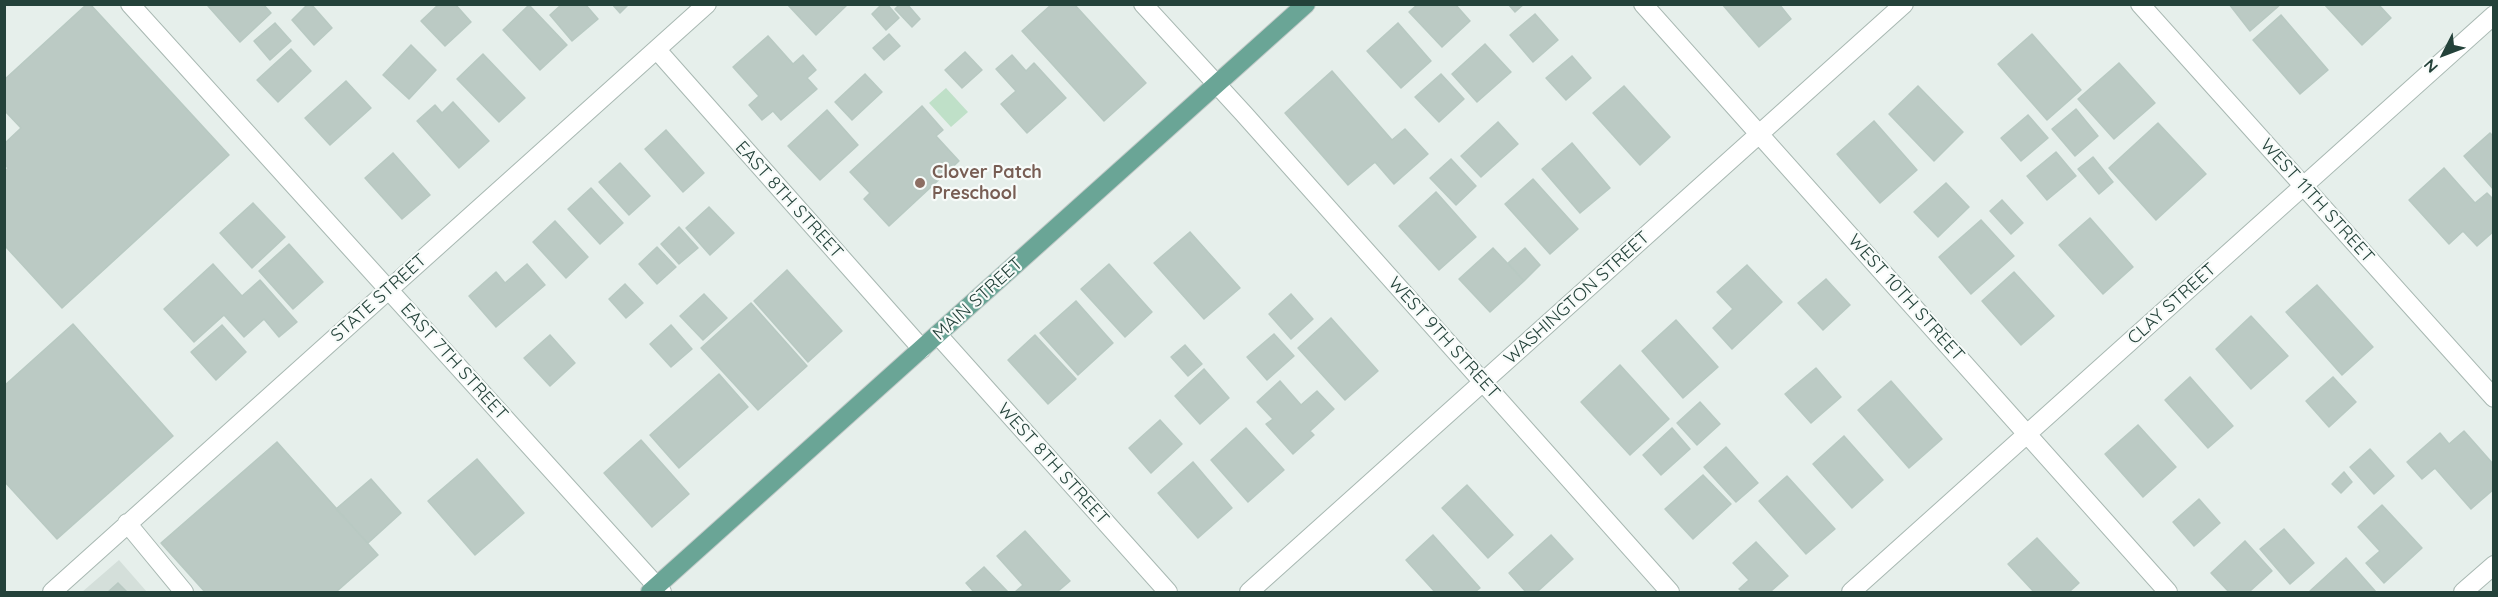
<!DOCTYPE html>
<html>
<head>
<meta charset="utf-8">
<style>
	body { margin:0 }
	#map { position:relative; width:2498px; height:597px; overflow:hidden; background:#e6efeb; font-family:Quicksand,sans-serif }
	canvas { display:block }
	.frame { position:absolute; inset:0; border:6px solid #24423a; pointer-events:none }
	.north { position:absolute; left:2414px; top:24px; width:60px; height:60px; -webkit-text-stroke:4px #f7fbf9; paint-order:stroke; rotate:228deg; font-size:16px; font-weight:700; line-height:24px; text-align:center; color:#24423a }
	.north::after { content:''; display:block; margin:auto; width:21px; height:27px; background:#24423a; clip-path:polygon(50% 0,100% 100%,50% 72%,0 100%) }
</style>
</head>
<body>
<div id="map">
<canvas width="2498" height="597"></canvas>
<div class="frame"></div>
<div class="north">N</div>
</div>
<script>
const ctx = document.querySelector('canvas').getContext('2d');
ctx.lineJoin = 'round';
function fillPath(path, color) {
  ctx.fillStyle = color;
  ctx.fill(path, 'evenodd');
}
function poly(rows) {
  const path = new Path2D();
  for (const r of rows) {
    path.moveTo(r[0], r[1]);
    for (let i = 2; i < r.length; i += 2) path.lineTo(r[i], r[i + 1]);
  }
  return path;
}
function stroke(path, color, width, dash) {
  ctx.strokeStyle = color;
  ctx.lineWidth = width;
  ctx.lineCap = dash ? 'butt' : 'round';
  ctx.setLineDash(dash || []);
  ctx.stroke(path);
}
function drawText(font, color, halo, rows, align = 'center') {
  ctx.font = font + ' Quicksand,sans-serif';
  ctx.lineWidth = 4.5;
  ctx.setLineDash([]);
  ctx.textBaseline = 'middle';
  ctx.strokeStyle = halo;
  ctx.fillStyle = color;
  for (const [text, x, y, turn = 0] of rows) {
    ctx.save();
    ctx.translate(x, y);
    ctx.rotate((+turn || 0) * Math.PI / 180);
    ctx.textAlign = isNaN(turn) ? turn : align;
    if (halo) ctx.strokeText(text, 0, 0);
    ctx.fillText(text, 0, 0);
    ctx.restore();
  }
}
const built = poly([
	[119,560,147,592,82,592]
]);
const green = poly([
	[946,88,968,112,951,127,929,103]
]);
const building = poly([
	[87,4,90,4,229,155,62,308,6,247,4,248,4,172,8,168,4,164,4,144,21,128,4,110,4,80,87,4],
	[210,4,263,4,271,13,240,42,208,6,210,4],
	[308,4,311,4,332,28,314,45,292,20,308,4],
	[439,4,455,4,471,22,445,46,421,21,439,4],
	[562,4,585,4,598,19,572,41,550,15,562,4],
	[612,4,629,4,620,13,612,4],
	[787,4,847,4,847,5,816,35,787,4],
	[882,4,887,4,899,18,886,30,872,14,882,4],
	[900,4,907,4,920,19,912,27,895,9,900,4],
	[1052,4,1074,4,1146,83,1104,121,1022,31,1052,4],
	[1418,4,1455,4,1470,21,1442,47,1409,12,1418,4],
	[1508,4,1524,4,1515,12,1508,4],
	[1722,4,1779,4,1791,19,1759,47,1722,4],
	[2229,4,2281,4,2250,31,2229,4],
	[2324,4,2378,4,2391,18,2362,45,2324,4],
	[529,5,567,45,540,70,503,30,529,5],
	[1535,14,1558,40,1533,62,1510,35,1535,14],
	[2281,15,2328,70,2300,94,2253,40,2281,15],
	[275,23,291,41,270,60,254,41,275,23],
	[1398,23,1431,61,1401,88,1367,51,1398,23],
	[889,34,900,46,884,60,873,48,889,34],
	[2032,34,2081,90,2047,120,1998,64,2032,34],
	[768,36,793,64,803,55,816,70,807,78,817,89,781,120,773,111,762,120,749,105,759,96,733,67,768,36],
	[1485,44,1511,72,1477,102,1452,74,1485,44],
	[411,45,436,70,409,99,383,75,411,45],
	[291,49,311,71,278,102,257,80,291,49],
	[965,52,982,70,962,88,945,70,965,52],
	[483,54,525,98,499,122,457,79,483,54],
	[1012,55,1026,71,1034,63,1066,98,1027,133,1001,104,1016,91,996,69,1012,55],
	[1572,56,1591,78,1566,100,1546,78,1572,56],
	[2119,63,2155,103,2114,139,2078,99,2119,63],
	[1332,71,1392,140,1405,129,1428,154,1394,184,1375,162,1348,185,1285,113,1332,71],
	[865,74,882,92,852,120,835,102,865,74],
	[1441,74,1464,99,1439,122,1415,97,1441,74],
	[346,81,371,108,330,145,305,118,346,81],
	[1624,86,1670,137,1640,165,1593,113,1624,86],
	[1918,86,1963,132,1934,161,1889,114,1918,86],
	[453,102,489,141,459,168,417,121,435,105,442,113,453,102],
	[922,106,943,130,936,136,959,161,889,226,864,199,870,193,850,172,922,106],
	[2076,109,2098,136,2075,156,2052,129,2076,109],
	[827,110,858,145,820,180,788,146,827,110],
	[2028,115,2048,138,2021,161,2001,138,2028,115],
	[1874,121,1917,170,1880,203,1837,154,1874,121],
	[1498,122,1518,144,1481,177,1461,156,1498,122],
	[2158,123,2206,174,2156,220,2109,168,2158,123],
	[666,130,704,173,683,192,645,149,666,130],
	[2490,133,2494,137,2494,190,2464,156,2490,133],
	[1572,143,1610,188,1580,213,1542,169,1572,143],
	[2056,152,2076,176,2047,200,2027,176,2056,152],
	[393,153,430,195,402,219,365,178,393,153],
	[2093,157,2113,182,2099,194,2078,169,2093,157],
	[1451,159,1476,186,1456,205,1430,178,1451,159],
	[620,163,650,196,629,215,599,182,620,163],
	[2444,168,2475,203,2487,193,2494,200,2494,231,2477,246,2463,231,2449,244,2409,200,2444,168],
	[1533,179,1578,229,1550,254,1505,204,1533,179],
	[1946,183,1969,207,1938,237,1914,212,1946,183],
	[591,188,623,223,600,244,568,209,591,188],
	[1436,192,1476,237,1439,270,1399,226,1436,192],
	[2002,200,2023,223,2011,234,1990,211,2002,200],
	[253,203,285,237,252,268,220,233,253,203],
	[709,207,734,233,710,255,686,228,709,207],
	[2090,218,2133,267,2103,294,2059,245,2090,218],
	[1981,220,2014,256,1971,294,1939,257,1981,220],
	[555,221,588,257,566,278,533,242,555,221],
	[679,227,698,248,679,264,661,244,679,227],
	[1190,232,1240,288,1204,319,1154,263,1190,232],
	[289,244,323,282,293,309,259,271,289,244],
	[657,247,676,267,657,284,639,264,657,247],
	[1493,248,1524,281,1490,312,1459,279,1493,248],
	[1525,248,1540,265,1524,281,1508,263,1525,248],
	[213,264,242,296,260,280,297,322,279,337,264,319,244,337,224,315,194,342,164,309,213,264],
	[527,264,545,285,496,327,469,296,496,272,505,283,527,264],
	[1109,264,1152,312,1125,337,1081,289,1109,264],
	[1747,265,1782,302,1732,349,1713,328,1733,309,1717,292,1747,265],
	[787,270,842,331,808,362,754,301,787,270],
	[2014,272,2054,316,2021,345,1982,301,2014,272],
	[1826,279,1850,305,1823,330,1798,303,1826,279],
	[625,284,643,303,626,318,609,299,625,284],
	[2317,285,2373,347,2342,375,2286,312,2317,285],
	[704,294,727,318,703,340,680,316,704,294],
	[1291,294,1313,319,1291,339,1269,314,1291,294],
	[1076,301,1113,343,1078,375,1040,333,1076,301],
	[751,303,807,366,758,410,701,348,751,303],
	[2251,316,2288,356,2251,389,2216,349,2251,316],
	[1331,318,1378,371,1345,400,1298,348,1331,318],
	[1676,320,1718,367,1683,398,1642,351,1676,320],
	[73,324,173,436,57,539,4,481,4,386,73,324],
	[222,325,246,352,216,380,191,352,222,325],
	[671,325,692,349,671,367,650,344,671,325],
	[1274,334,1294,356,1267,380,1247,357,1274,334],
	[550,335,575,363,550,386,524,358,550,335],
	[1035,335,1076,379,1048,404,1008,360,1035,335],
	[1185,345,1202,364,1188,376,1171,357,1185,345],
	[1620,365,1669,419,1630,455,1581,402,1620,365],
	[1816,368,1841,397,1811,423,1785,394,1816,368],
	[1204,369,1229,398,1200,424,1175,396,1204,369],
	[719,374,748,407,679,468,650,435,719,374],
	[2190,377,2233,426,2208,448,2165,400,2190,377],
	[2333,377,2356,402,2329,427,2306,401,2333,377],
	[1280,381,1301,405,1317,391,1334,409,1310,431,1314,435,1293,454,1266,424,1273,419,1257,402,1280,381],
	[1891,381,1942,439,1909,468,1858,410,1891,381],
	[1700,402,1720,424,1697,445,1677,423,1700,402],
	[1160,420,1182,444,1151,473,1129,448,1160,420],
	[2138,425,2176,467,2143,497,2105,454,2138,425],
	[1246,428,1284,470,1248,502,1211,460,1246,428],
	[1672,428,1690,449,1661,475,1643,455,1672,428],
	[2464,431,2494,465,2494,489,2471,509,2435,468,2422,479,2407,462,2440,433,2449,444,2464,431],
	[1844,436,1883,480,1852,508,1813,464,1844,436],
	[641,440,689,494,652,527,604,473,641,440],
	[277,442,378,555,336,592,205,592,161,543,277,442],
	[1726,447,1758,483,1736,502,1704,467,1726,447],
	[2370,449,2394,476,2374,494,2350,467,2370,449],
	[477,459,524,513,475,555,428,501,477,459],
	[1193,462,1232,508,1198,538,1158,493,1193,462],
	[2344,472,2352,482,2341,493,2332,484,2344,472],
	[1703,475,1731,504,1693,539,1665,509,1703,475],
	[1787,476,1835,529,1806,554,1759,501,1787,476],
	[371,479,401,513,368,543,336,509,371,479],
	[1467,485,1513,535,1488,558,1442,508,1467,485],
	[2199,499,2220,523,2194,546,2173,522,2199,499],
	[2382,505,2422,548,2384,583,2366,563,2380,551,2358,527,2382,505],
	[2284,529,2314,563,2290,584,2260,549,2284,529],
	[1025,531,1070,581,1057,592,1015,592,1023,585,997,556,1025,531],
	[1433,535,1480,588,1475,592,1435,592,1406,560,1433,535],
	[1551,535,1573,559,1537,592,1526,592,1509,573,1551,535],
	[2037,538,2079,583,2069,592,2034,592,2008,564,2037,538],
	[2245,541,2272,571,2249,592,2229,592,2211,573,2245,541],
	[1756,542,1788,576,1770,592,1743,592,1739,589,1749,580,1733,563,1756,542],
	[2346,558,2376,592,2311,592,2310,591,2346,558],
	[984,567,1008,592,974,592,966,583,984,567],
	[118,583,127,592,108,592,118,583]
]);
const minor = poly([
	[130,4,662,592],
	[1143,4,1244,114,1670,592],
	[1643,4,2168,592],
	[2140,4,2494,398],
	[657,50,922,349],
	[938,335,1168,592],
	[127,523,184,592],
	[52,592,707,4],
	[1249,592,1904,4],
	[1851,592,2494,15],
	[2463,592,2494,565]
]);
const major = poly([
	[650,592,1306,4]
]);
const markers = [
	[920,183,6,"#8d6e63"]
];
const educationNames = [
	["Clover Patch",932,173],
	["Preschool",932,194]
];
const streetNames = [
	["EAST 8TH STREET",789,200,48],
	["WEST 11TH STREET",2317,201,48],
	["STATE STREET",379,298,-42],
	["WASHINGTON STREET",1577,298,-42],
	["WEST 10TH STREET",1906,298,48],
	["MAIN STREET",978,299,-42],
	["CLAY STREET",2172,304,-42],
	["WEST 9TH STREET",1444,338,48],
	["EAST 7TH STREET",454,362,48],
	["WEST 8TH STREET",1053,464,48]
];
fillPath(built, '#d4dfda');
fillPath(green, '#bfe0c8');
fillPath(building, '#bbcac4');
stroke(building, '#b8c9c2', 1.5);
stroke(minor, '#a8b8b2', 20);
stroke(major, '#c2cac8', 20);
stroke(minor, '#fff', 18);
stroke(major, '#6aa596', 18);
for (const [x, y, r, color] of markers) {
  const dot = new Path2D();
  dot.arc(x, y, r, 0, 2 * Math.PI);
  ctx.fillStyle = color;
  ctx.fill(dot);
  stroke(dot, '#f7fbf9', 2);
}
drawText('bold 18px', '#785e54', '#f7fbf9', educationNames, 'left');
drawText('18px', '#24423a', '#f7fbf9', streetNames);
</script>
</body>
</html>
